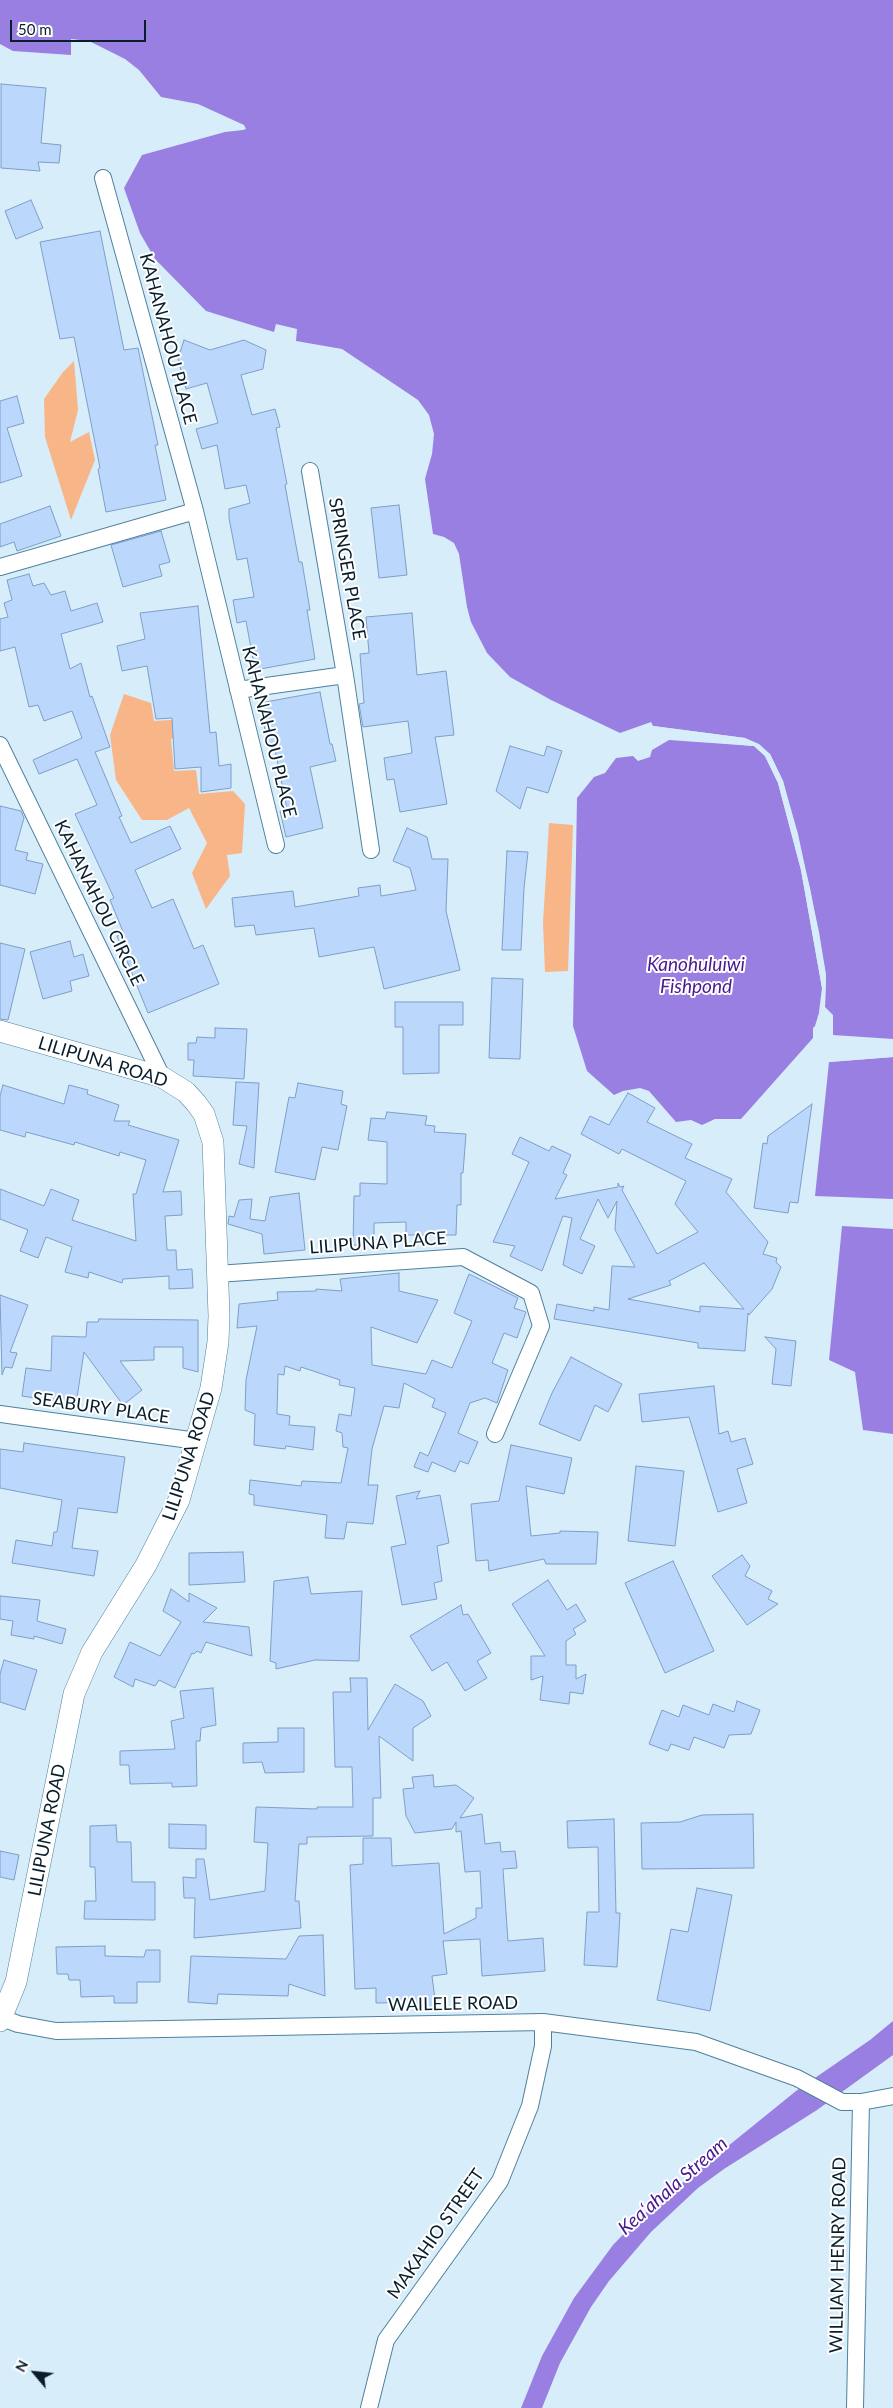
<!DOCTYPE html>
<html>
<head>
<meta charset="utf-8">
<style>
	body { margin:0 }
	#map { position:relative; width:893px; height:2408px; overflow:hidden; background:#d8edfa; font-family:Lato,sans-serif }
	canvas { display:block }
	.north { position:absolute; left:10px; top:2348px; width:50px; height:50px; -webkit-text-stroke:4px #fff; paint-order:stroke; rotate:298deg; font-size:14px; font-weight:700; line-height:20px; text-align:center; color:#091e2a }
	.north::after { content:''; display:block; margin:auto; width:18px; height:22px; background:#091e2a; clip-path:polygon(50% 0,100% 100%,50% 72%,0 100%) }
	.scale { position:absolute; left:10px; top:20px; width:136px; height:22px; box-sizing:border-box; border:2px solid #091e2a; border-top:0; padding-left:6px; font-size:15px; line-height:18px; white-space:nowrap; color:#091e2a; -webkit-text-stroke:4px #fff; paint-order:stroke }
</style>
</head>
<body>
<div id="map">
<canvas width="893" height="2408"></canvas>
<div class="north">N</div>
<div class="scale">50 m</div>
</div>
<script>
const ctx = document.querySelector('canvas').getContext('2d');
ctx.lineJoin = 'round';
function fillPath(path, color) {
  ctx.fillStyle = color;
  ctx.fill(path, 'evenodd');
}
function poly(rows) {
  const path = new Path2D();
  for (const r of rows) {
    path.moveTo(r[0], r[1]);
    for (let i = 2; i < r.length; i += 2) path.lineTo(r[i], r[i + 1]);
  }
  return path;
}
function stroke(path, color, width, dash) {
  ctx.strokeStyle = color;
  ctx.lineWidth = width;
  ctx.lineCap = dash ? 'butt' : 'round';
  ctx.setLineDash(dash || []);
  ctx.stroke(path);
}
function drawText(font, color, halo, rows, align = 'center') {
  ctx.font = font + ' Lato,sans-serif';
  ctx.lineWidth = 4;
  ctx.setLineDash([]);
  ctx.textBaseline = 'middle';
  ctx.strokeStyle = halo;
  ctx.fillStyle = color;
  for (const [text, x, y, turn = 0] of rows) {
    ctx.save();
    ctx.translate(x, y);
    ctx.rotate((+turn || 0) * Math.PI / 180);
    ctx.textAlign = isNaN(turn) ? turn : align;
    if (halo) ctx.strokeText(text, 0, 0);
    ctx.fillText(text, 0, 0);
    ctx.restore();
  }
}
const green = poly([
	[74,361,78,410,70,442,89,432,95,460,71,520,45,437,44,399,63,372],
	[124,694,151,703,154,721,205,718,201,733,171,739,174,771,196,770,199,794,233,791,245,804,242,853,227,855,230,876,206,909,192,873,207,843,189,808,167,820,142,820,116,780,110,735],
	[549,823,573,825,568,971,545,972,543,923]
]);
const water = poly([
	[0,0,893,0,893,1039,833,1035,833,1015,825,1007,826,975,810,888,783,781,770,754,745,738,653,726,651,722,620,733,551,700,510,677,487,653,471,622,467,607,459,554,454,543,444,537,433,534,425,479,432,454,434,434,429,415,418,400,342,349,296,341,297,329,276,324,274,332,206,311,155,259,140,233,124,188,142,155,225,132,243,130,246,129,244,125,198,104,161,97,139,70,125,59,89,41,71,39,71,55,13,51,0,44],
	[669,740,754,746,765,756,778,783,801,870,822,988,822,1003,815,1026,813,1028,813,1038,741,1119,715,1119,702,1125,691,1120,676,1122,649,1091,640,1088,623,1091,614,1095,587,1071,573,1026,577,798,594,777,605,773,616,758,633,756,638,761,650,757,652,750],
	[893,1057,893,1199,815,1196,829,1062],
	[842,1226,893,1229,893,1434,863,1430,855,1372,829,1360],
	[893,2021,893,2055,817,2110,724,2169,698,2188,651,2232,609,2281,591,2307,560,2363,542,2408,521,2408,542,2356,574,2298,613,2245,638,2219,796,2091,870,2040]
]);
const pier = poly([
	[653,726,745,738,759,744,770,754,783,781,798,834,819,932,826,975,825,1007,819,1012,822,988,801,870,778,783,765,756,754,746,666,738,683,738,751,743,744,740,653,729],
	[893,1054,893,1057,829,1062,830,1060]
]);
const building = poly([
	[1,84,46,88,41,143,61,145,59,163,38,162,40,171,1,168,1,84],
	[31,200,43,228,16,239,5,211,31,200],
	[100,231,124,350,138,348,158,445,155,445,166,500,106,512,98,469,100,468,74,337,60,339,40,242,100,231],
	[184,340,210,350,244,340,266,350,263,369,241,375,252,415,275,409,280,427,276,428,287,484,285,485,299,562,302,562,310,610,307,610,315,659,255,670,246,621,237,623,233,600,254,597,247,558,237,560,229,518,229,509,250,503,246,485,225,489,217,445,202,449,196,429,218,423,207,383,186,389,178,359,184,340],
	[17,396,24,423,7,428,22,476,0,483,0,401,17,396],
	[399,505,407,575,379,578,371,508,399,505],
	[50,506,61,536,17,551,14,542,0,547,0,524,50,506],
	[161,531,170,562,159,565,162,576,123,587,111,545,161,531],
	[29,574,33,586,44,583,51,595,65,591,71,611,97,603,103,622,61,634,70,669,81,663,90,697,92,696,110,747,95,752,122,816,119,817,131,843,170,826,181,849,135,870,152,908,173,899,194,949,203,945,219,984,148,1013,117,936,124,934,110,900,114,898,75,814,97,805,77,759,39,774,33,760,82,738,72,711,44,721,38,705,29,707,15,647,0,651,0,619,8,617,4,603,12,600,7,580,29,574],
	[198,606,210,733,216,732,219,766,231,764,231,788,201,792,201,767,175,769,172,718,156,719,147,666,122,671,117,646,145,639,140,613,198,606],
	[412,613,417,675,446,671,454,735,435,737,447,804,400,812,394,779,387,780,384,758,412,753,408,721,363,727,359,704,364,703,360,654,369,653,366,617,412,613],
	[320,692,330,744,332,744,336,761,310,767,323,828,286,837,280,811,287,809,274,745,268,746,260,703,320,692],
	[510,746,544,756,547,746,562,751,548,793,527,787,520,809,496,791,510,746],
	[0,806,21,811,24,818,15,850,28,853,26,860,43,864,35,894,0,885,0,806],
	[407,828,427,837,432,859,448,859,446,911,460,970,384,989,374,947,319,957,314,928,256,935,254,925,235,927,232,898,293,891,295,907,359,896,358,888,380,885,381,896,416,890,410,868,393,861,407,828],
	[507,851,528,852,524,888,521,950,502,950,507,851],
	[70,941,74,957,83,954,89,976,70,981,72,991,43,999,30,952,70,941],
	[0,943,25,949,8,1020,0,1019,0,943],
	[492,978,523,979,520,1059,489,1058,492,978],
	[395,1002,463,1002,463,1025,439,1025,439,1073,403,1074,403,1027,395,1027,395,1002],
	[215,1028,247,1029,244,1079,193,1076,194,1060,188,1060,188,1043,196,1043,197,1037,215,1038,215,1028],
	[236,1082,259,1083,254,1168,239,1164,247,1126,233,1125,236,1082],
	[298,1083,343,1091,341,1104,347,1106,338,1150,322,1147,315,1180,275,1172,289,1097,295,1098,298,1083],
	[3,1085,64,1104,69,1085,88,1090,87,1094,119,1105,114,1121,130,1121,128,1125,179,1140,163,1192,181,1191,182,1215,165,1216,167,1250,176,1250,177,1270,192,1269,193,1288,169,1289,169,1276,123,1279,122,1283,89,1272,88,1278,65,1272,72,1247,46,1237,38,1258,20,1251,28,1230,0,1219,0,1189,44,1206,51,1189,79,1200,72,1220,136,1241,133,1194,136,1194,146,1160,120,1152,119,1156,75,1142,74,1145,26,1132,25,1137,0,1130,0,1096,3,1085],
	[628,1093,655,1108,647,1122,692,1144,685,1158,732,1179,726,1192,768,1242,763,1254,777,1258,776,1262,781,1267,772,1289,749,1315,748,1313,745,1351,698,1348,698,1343,554,1319,557,1304,594,1311,594,1307,609,1310,612,1266,635,1267,615,1230,617,1201,608,1218,598,1199,580,1239,595,1246,582,1274,563,1265,572,1218,563,1216,542,1271,510,1256,515,1246,493,1242,529,1162,512,1154,520,1137,549,1151,552,1146,571,1155,563,1173,567,1175,555,1199,618,1187,618,1183,620,1187,624,1186,622,1190,657,1254,698,1232,675,1204,686,1181,622,1149,619,1154,581,1134,590,1116,609,1125,628,1093],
	[704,1263,744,1309,700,1306,700,1312,628,1299,671,1285,669,1281,704,1263],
	[812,1104,798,1203,790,1202,788,1213,754,1208,763,1143,767,1144,768,1136,812,1104],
	[387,1112,427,1116,425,1125,435,1126,434,1132,466,1134,463,1173,461,1173,461,1205,457,1205,456,1235,406,1235,406,1222,374,1223,374,1245,353,1245,354,1196,360,1196,360,1183,387,1184,387,1142,368,1140,371,1118,385,1119,387,1112],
	[299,1193,305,1250,264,1254,262,1234,228,1224,229,1216,234,1217,239,1200,252,1199,250,1219,265,1221,270,1197,299,1193],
	[399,1273,399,1291,438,1300,417,1343,371,1327,372,1365,426,1374,432,1360,452,1368,472,1321,454,1313,469,1274,518,1298,514,1308,526,1312,517,1338,504,1333,492,1363,508,1370,497,1403,485,1398,470,1403,458,1433,478,1442,468,1464,460,1461,455,1472,432,1462,428,1472,414,1467,420,1452,428,1456,446,1413,432,1407,435,1399,404,1383,399,1408,384,1406,372,1449,368,1485,378,1485,373,1524,347,1522,344,1539,325,1538,327,1515,254,1505,254,1495,249,1494,250,1480,301,1486,302,1481,341,1483,348,1448,343,1447,342,1433,336,1431,339,1414,351,1416,355,1388,339,1385,340,1380,301,1367,300,1371,285,1366,284,1375,278,1374,277,1414,290,1416,289,1425,315,1427,313,1450,286,1446,285,1449,254,1445,255,1414,245,1410,246,1380,257,1326,237,1328,239,1304,278,1300,277,1292,316,1291,316,1289,342,1291,340,1279,399,1273],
	[0,1295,28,1305,10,1352,17,1353,12,1368,5,1367,2,1375,0,1295],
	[99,1319,198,1320,198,1372,183,1368,183,1347,154,1347,154,1360,120,1361,142,1390,123,1405,84,1352,76,1404,22,1396,26,1368,51,1371,52,1336,86,1337,87,1322,98,1322,99,1319],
	[765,1337,796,1341,791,1386,772,1384,776,1349,765,1337],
	[571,1357,622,1384,608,1412,595,1405,580,1441,539,1424,552,1393,571,1357],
	[714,1386,719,1434,728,1431,731,1442,745,1438,753,1464,737,1469,747,1503,718,1512,689,1417,642,1422,639,1394,714,1386],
	[24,1443,125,1457,117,1513,78,1508,72,1548,98,1551,94,1576,12,1563,16,1540,52,1546,54,1532,57,1532,62,1500,0,1488,0,1449,23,1452,24,1443],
	[511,1445,572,1458,564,1494,526,1486,531,1536,560,1533,560,1531,598,1532,596,1564,546,1564,544,1559,489,1571,488,1560,476,1561,471,1504,499,1501,511,1445],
	[636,1466,684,1471,675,1546,628,1541,636,1466],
	[420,1491,416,1499,440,1495,449,1543,437,1546,442,1581,434,1583,437,1599,402,1605,391,1547,406,1544,396,1496,420,1491],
	[243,1552,245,1582,189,1585,189,1553,243,1552],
	[742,1555,750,1566,745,1576,772,1591,768,1599,778,1604,747,1625,712,1576,742,1555],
	[673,1561,714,1651,665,1673,625,1583,673,1561],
	[308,1577,311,1594,362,1591,359,1661,315,1660,276,1669,276,1663,270,1661,274,1581,308,1577],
	[548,1580,567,1610,576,1604,586,1621,573,1629,576,1634,566,1641,566,1665,576,1665,576,1679,586,1674,583,1694,570,1692,569,1704,540,1700,543,1676,531,1680,531,1656,545,1656,512,1604,548,1580],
	[171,1589,189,1602,189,1593,217,1608,203,1622,249,1627,252,1656,206,1642,201,1653,197,1651,194,1654,192,1653,175,1688,159,1680,155,1686,135,1679,133,1687,114,1677,130,1642,160,1656,181,1622,163,1611,171,1589],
	[0,1596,40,1600,37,1621,66,1629,62,1644,34,1636,34,1639,11,1635,13,1621,0,1619,0,1596],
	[461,1605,463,1615,468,1614,491,1653,477,1661,487,1678,465,1691,447,1662,432,1671,410,1636,461,1605],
	[4,1660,37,1670,25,1710,0,1702,0,1674,4,1660],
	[350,1678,367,1678,368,1730,395,1684,423,1701,431,1716,413,1728,413,1761,379,1736,381,1798,373,1798,373,1836,307,1837,307,1844,299,1844,295,1901,299,1901,301,1928,194,1938,195,1898,184,1898,183,1877,196,1878,196,1859,204,1859,210,1900,265,1891,268,1843,254,1842,256,1807,317,1809,317,1807,353,1807,352,1767,335,1767,333,1692,351,1692,350,1678],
	[213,1688,216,1725,201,1728,200,1741,196,1741,197,1786,172,1787,172,1783,130,1784,129,1765,120,1765,120,1751,175,1749,171,1721,184,1718,180,1691,213,1688],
	[737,1701,760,1710,751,1734,729,1735,724,1748,694,1737,689,1750,671,1744,668,1751,649,1744,662,1710,679,1717,683,1705,709,1715,713,1704,734,1712,737,1701],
	[278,1728,304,1728,304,1772,265,1773,262,1762,243,1763,243,1743,278,1742,278,1728],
	[433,1775,434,1787,456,1785,474,1798,460,1818,482,1814,485,1844,500,1842,501,1852,515,1851,517,1868,503,1869,508,1941,543,1938,545,1971,482,1976,480,1939,443,1941,447,1974,432,1976,436,2007,418,2009,417,2002,376,2003,376,1988,355,1989,350,1865,363,1864,363,1838,391,1838,392,1866,439,1863,444,1934,476,1918,476,1908,482,1908,480,1871,465,1872,461,1831,456,1832,456,1822,452,1829,415,1833,406,1816,403,1789,414,1788,412,1777,433,1775],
	[753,1814,754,1868,642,1869,641,1823,680,1822,702,1815,753,1814],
	[614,1819,616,1913,620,1913,617,1967,584,1965,587,1912,599,1912,598,1847,568,1848,567,1821,614,1819],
	[169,1824,206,1825,206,1849,169,1848,169,1824],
	[116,1825,117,1842,131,1842,132,1882,155,1882,155,1920,84,1919,85,1901,96,1901,95,1867,90,1867,90,1826,116,1825],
	[0,1851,19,1855,14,1880,0,1877,0,1851],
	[697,1888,732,1895,710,2011,657,2000,671,1929,688,1932,697,1888],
	[323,1935,325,1996,289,1984,288,1996,218,1994,217,2004,188,2002,191,1956,286,1959,299,1936,323,1935],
	[105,1946,105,1956,144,1957,146,1950,160,1950,160,1982,137,1982,137,2003,114,2003,114,1996,81,1997,80,1980,69,1980,68,1974,57,1974,56,1947,105,1946]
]);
const minor = poly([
	[103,178,195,511,276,845],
	[310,471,345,675,371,850],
	[0,567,195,511],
	[238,690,345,675],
	[0,745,162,1077],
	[217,1274,463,1257,531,1293,541,1326,495,1434],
	[0,1414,197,1441],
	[2,2018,18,2024,56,2031,543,2022,696,2042,797,2078,842,2102,861,2102,893,2096],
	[369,2408,386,2340,500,2181,530,2106,543,2046,543,2022],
	[855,2408,861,2102]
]);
const tertiary = poly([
	[0,1031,162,1077,186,1092,196,1103,204,1114,213,1142,219,1316,218,1342,211,1388,179,1500,146,1565,92,1652,74,1694,16,1982,0,2021]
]);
const streetNames = [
	["KAHANAHOU PLACE",168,339,75],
	["SPRINGER PLACE",347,569,80],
	["KAHANAHOU PLACE",269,732,76],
	["KAHANAHOU CIRCLE",99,903,64],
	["LILIPUNA ROAD",103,1062,17],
	["LILIPUNA PLACE",378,1243,-4],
	["SEABURY PLACE",101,1408,8],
	["LILIPUNA ROAD",189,1456,-72],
	["LILIPUNA ROAD",47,1830,-79],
	["WAILELE ROAD",453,2004,-1],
	["MAKAHIO STREET",436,2234,-55],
	["WILLIAM HENRY ROAD",838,2255,-89]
];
const waterNames = [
	["Kanohuluiwi",696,965],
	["Fishpond",696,987],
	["Keaʻahala Stream",673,2186,-41]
];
fillPath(green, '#f8b588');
fillPath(water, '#9a7fe3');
fillPath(pier, '#d8edfa');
fillPath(building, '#bbd8fc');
stroke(building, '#7d9ec7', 1);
stroke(minor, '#4e819e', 18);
stroke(tertiary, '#4e819e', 22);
stroke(minor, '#fff', 16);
stroke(tertiary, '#fff', 21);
drawText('18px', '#091e2a', '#fff', streetNames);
drawText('italic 19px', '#4a1890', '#fff', waterNames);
</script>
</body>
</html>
